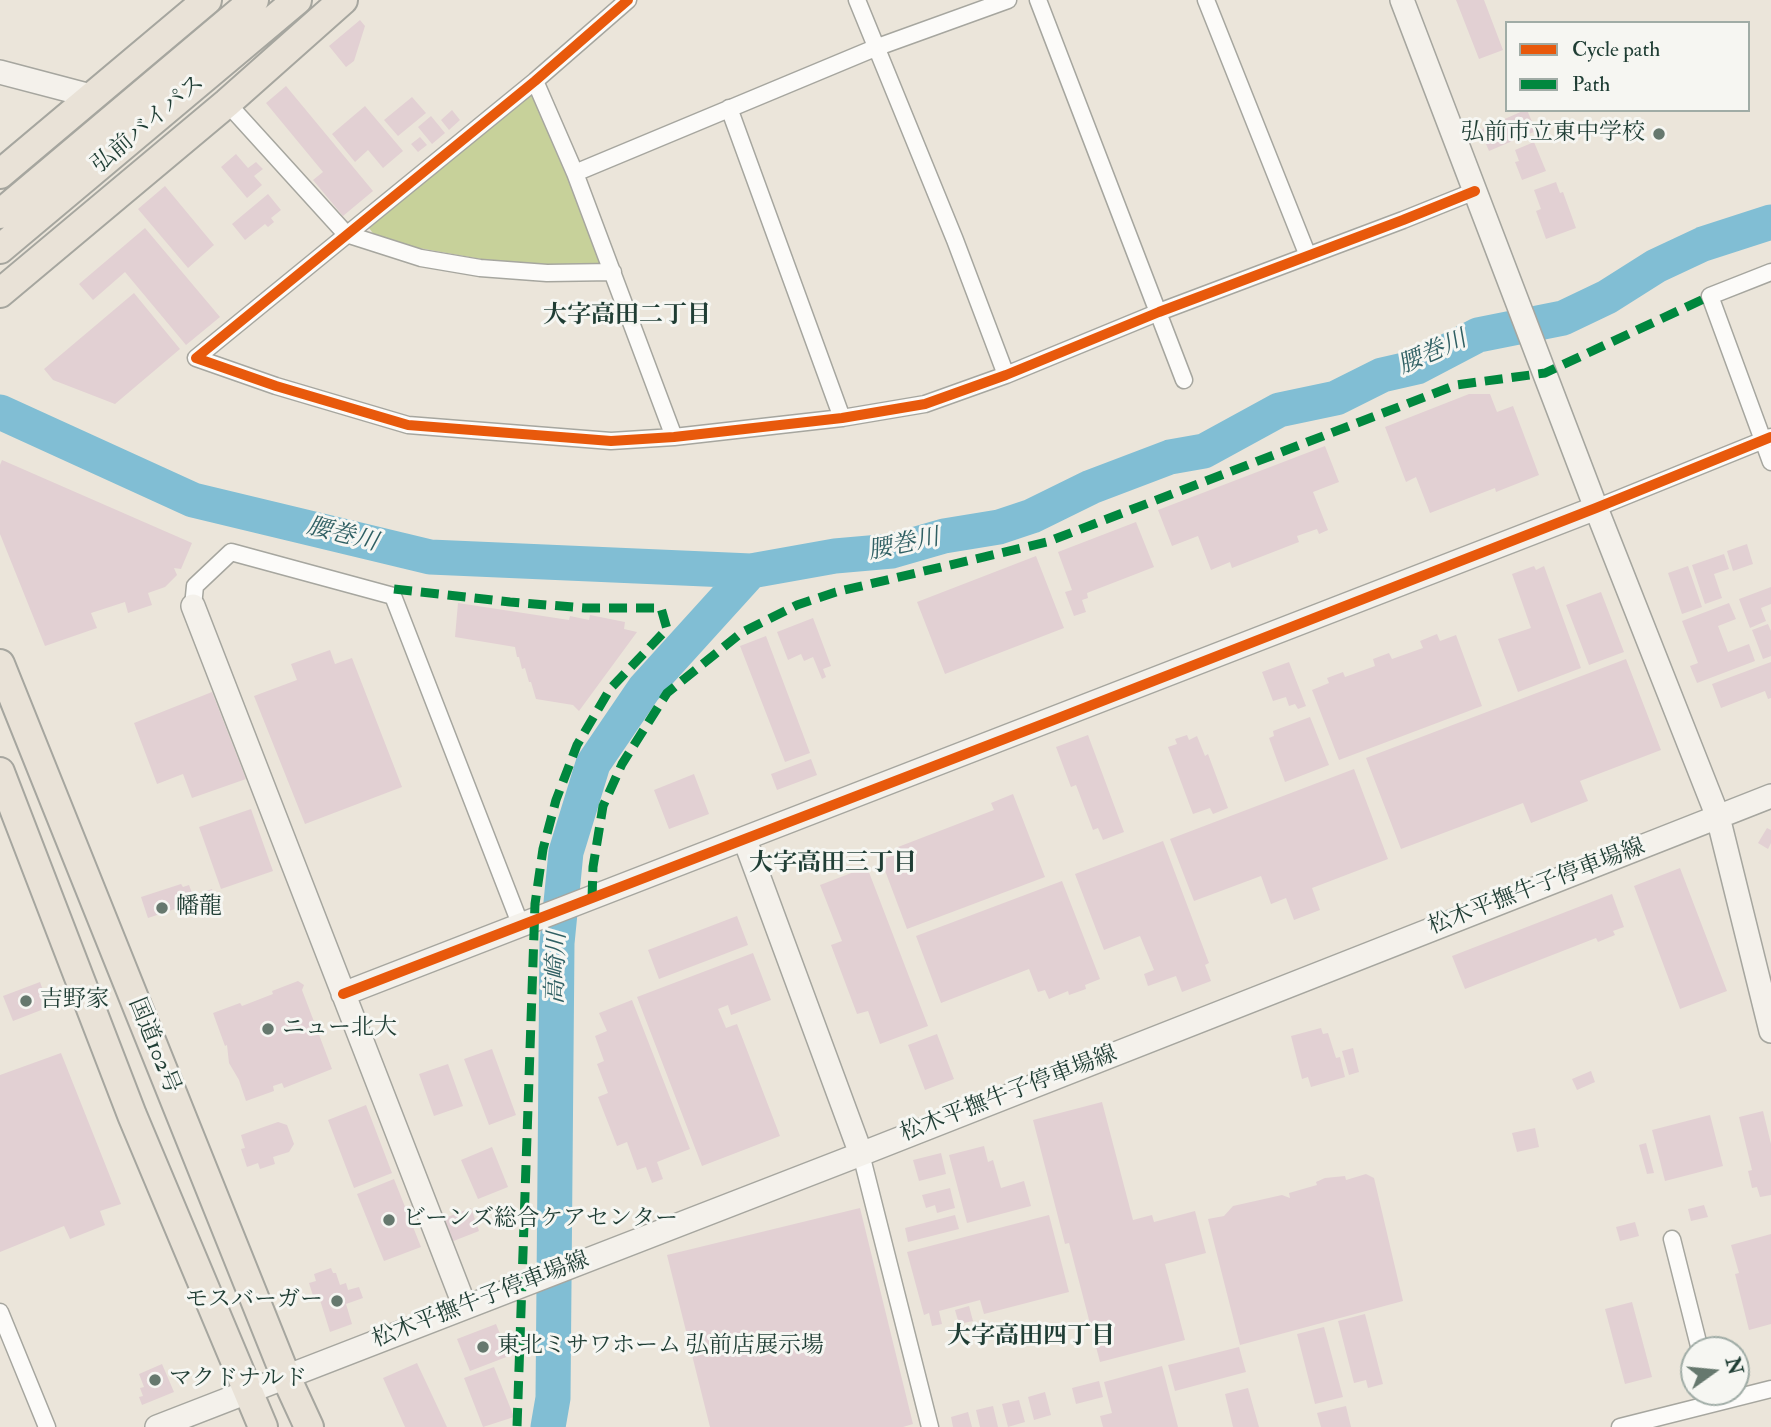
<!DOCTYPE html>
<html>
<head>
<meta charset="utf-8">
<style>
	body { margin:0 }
	#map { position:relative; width:1771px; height:1427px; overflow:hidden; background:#ebe5da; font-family:"IM FELL Double Pica",serif }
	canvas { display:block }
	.legend { position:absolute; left:1505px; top:21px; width:245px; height:91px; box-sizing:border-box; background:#f6f6f2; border:2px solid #a0aca6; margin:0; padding:9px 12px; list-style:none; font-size:21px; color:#1f3d34 }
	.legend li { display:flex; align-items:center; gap:14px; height:35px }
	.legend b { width:35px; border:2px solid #a0aca6 }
	.north { position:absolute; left:1680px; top:1336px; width:70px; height:70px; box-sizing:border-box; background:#f6f6f2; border:2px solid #a0aca6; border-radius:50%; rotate:75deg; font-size:19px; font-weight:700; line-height:28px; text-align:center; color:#1f3d34 }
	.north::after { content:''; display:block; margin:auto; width:24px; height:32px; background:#66786e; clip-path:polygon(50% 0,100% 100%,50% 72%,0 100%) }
</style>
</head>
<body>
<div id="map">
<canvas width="1771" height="1427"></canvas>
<ul class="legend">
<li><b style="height:9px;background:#e8590c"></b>Cycle path</li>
<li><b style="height:9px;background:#00873e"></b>Path</li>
</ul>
<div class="north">N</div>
</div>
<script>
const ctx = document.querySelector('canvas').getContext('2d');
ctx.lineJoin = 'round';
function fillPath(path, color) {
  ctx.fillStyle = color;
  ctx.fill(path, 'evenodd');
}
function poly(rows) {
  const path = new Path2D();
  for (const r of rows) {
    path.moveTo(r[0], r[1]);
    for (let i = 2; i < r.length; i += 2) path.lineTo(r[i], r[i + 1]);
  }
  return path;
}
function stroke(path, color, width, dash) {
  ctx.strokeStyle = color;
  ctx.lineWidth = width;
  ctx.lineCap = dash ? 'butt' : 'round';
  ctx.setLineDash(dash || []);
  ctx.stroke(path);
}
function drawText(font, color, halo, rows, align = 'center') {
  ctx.font = font + ' "IM FELL Double Pica","Noto Serif JP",serif';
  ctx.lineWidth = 6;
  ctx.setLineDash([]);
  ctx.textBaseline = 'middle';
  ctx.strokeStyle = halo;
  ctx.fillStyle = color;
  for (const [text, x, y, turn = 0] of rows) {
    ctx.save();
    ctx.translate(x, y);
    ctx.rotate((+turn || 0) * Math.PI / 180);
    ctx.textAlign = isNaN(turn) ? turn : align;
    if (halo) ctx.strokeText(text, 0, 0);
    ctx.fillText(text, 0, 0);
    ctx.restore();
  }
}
const green = poly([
	[534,91,601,260,596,268,498,262,413,247,375,236,369,228]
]);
const river = poly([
	[0,412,193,500,430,557,751,571,835,556,892,551,944,536,999,527,1032,516,1091,487,1170,457,1204,451,1279,410,1336,398,1382,375,1417,367,1478,335,1563,318,1607,297,1656,266,1703,244,1771,222],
	[548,1427,553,1398,557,943,566,852,593,764,644,689,751,571]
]);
const building = poly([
	[1456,0,1484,0,1503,50,1479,59],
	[360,20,365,26,354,61,346,67,329,46],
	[286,86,373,191,343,216,313,180,323,172,266,103],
	[412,97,426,113,398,136,384,120],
	[365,106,403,151,383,168,368,150,355,162,332,134],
	[452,110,460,120,449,130,441,120],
	[1525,110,1527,110,1536,131,1489,151,1480,130],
	[431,116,445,133,432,144,418,127],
	[420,137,427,145,418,152,411,144],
	[1534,142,1546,171,1522,180,1515,162,1519,161,1515,150],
	[236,154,248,168,256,162,263,169,254,176,262,185,247,198,221,167],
	[1556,182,1560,193,1563,192,1576,228,1546,239,1536,211,1541,209,1534,190],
	[165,186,214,245,188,268,138,209],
	[268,194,281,210,271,218,274,222,268,227,265,224,245,240,232,224],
	[145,228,220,317,186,345,125,272,93,300,79,284],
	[134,293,180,349,115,404,53,380,44,369],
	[1469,394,1490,394,1497,412,1513,406,1539,475,1496,492,1495,488,1430,513,1416,477,1406,482,1385,427],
	[1325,446,1339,482,1313,492,1328,530,1319,534,1317,529,1297,536,1299,542,1232,568,1230,562,1211,570,1198,536,1172,546,1158,510],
	[2,460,192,543,181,569,174,568,177,575,165,587,148,593,152,605,128,613,125,602,91,613,97,628,45,646,0,534,0,465],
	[1136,522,1154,567,1087,593,1088,598,1082,600,1086,612,1074,616,1065,592,1072,590,1058,552],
	[1747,544,1753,564,1733,571,1727,551],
	[1724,554,1729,569,1714,574,1722,598,1705,604,1692,565],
	[1036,556,1064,628,945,674,917,602],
	[1534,566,1536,570,1544,566,1581,668,1518,692,1498,639,1531,628,1512,574],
	[1688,566,1702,607,1682,614,1668,573],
	[1771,587,1771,604,1761,608,1766,621,1750,628,1739,599],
	[1601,592,1624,652,1589,665,1566,605],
	[458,603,569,620,570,616,589,620,590,615,625,622,624,629,637,632,579,711,573,705,536,699,531,682,529,682,525,668,522,669,519,657,517,657,515,647,455,637],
	[1729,603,1736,619,1718,626,1728,652,1749,644,1755,661,1697,683,1690,666,1698,663,1682,621],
	[813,618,831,666,823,669,826,677,822,679,813,657,804,661,801,654,788,660,777,632],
	[1768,624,1771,631,1771,656,1763,659,1752,630],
	[1437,634,1440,641,1456,635,1482,706,1339,760,1312,690,1329,683,1327,678,1343,672,1345,677,1375,666,1373,659,1389,653,1392,659,1423,648,1420,641],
	[766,636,810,753,785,762,740,646],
	[330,650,335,664,352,658,402,787,305,824,254,696,297,680,291,664],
	[1626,659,1661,750,1580,781,1588,801,1531,823,1523,803,1401,849,1366,758],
	[1289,662,1306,706,1298,709,1295,704,1289,706,1286,697,1273,701,1262,672],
	[1771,662,1771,698,1768,699,1765,691,1721,708,1712,684],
	[212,692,246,779,192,798,183,774,157,784,134,723],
	[1310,717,1329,765,1285,782,1269,738,1274,736,1273,731],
	[1088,735,1124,832,1103,840,1098,828,1093,830,1076,785,1071,787,1056,747],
	[1187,735,1189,740,1197,736,1205,756,1208,754,1228,808,1213,814,1210,808,1193,814,1168,747,1177,744,1175,739],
	[811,759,817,775,777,790,771,774],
	[1354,769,1388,859,1312,888,1320,910,1294,920,1286,898,1271,904,1261,876,1194,901,1170,839],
	[694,774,709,814,669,829,654,790],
	[1013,794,1045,877,907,929,881,860,900,853,898,847,994,810,991,803],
	[251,809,273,871,221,889,199,827],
	[1767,828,1771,830,1771,843,1768,849,1758,843],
	[1163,841,1209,963,1205,965,1211,981,1182,992,1176,976,1148,986,1144,974,1154,970,1140,936,1104,950,1075,874],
	[867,867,928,1026,880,1044,868,1011,857,1014,831,945,842,941,820,885],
	[1680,868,1727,991,1680,1009,1634,886],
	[1062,881,1100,979,1085,985,1086,989,1069,995,1068,991,1049,999,1045,990,1038,992,1029,969,941,1003,916,936],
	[181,884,183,887,189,885,192,893,197,891,198,894,212,889,214,896,148,918,141,897],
	[1612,894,1624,927,1613,931,1615,935,1598,942,1596,938,1465,989,1452,956],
	[737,916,748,945,659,979,648,950],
	[753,953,771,1000,731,1015,728,1005,718,1009,726,1028,737,1024,780,1136,702,1166,637,997],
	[298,981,304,985,302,990,332,1069,284,1088,282,1083,273,1086,274,1091,246,1101,239,1080,229,1063,227,1045,225,1046,213,1013,240,1003,242,1006,273,994,272,991],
	[40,982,49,1007,13,1021,3,996],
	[632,1000,690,1149,657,1162,663,1179,652,1183,646,1167,637,1170,627,1142,617,1146,598,1097,608,1093,597,1064,604,1061,595,1036,607,1031,599,1013],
	[1321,1028,1323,1034,1328,1033,1336,1058,1340,1057,1345,1077,1311,1087,1308,1077,1302,1079,1291,1036],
	[937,1034,954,1079,925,1090,908,1045],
	[1353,1048,1359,1072,1349,1075,1342,1051],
	[492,1049,516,1115,489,1125,464,1059],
	[61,1053,121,1204,100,1211,105,1225,70,1239,64,1226,0,1252,0,1075],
	[448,1064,463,1106,434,1116,419,1074],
	[1591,1071,1595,1082,1577,1090,1572,1079],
	[1102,1102,1133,1220,1152,1215,1154,1222,1195,1211,1206,1253,1165,1264,1185,1340,1100,1362,1069,1243,1065,1244,1033,1120],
	[366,1105,392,1173,354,1188,328,1120],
	[1763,1111,1771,1144,1771,1195,1760,1197,1757,1187,1752,1188,1748,1171,1752,1170,1739,1117],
	[1710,1115,1723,1166,1665,1181,1652,1130],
	[278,1122,287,1125,294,1144,289,1152,273,1157,275,1164,260,1169,258,1163,247,1167,241,1149,245,1148,241,1135],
	[1535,1128,1539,1147,1517,1152,1512,1133],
	[1646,1143,1654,1173,1647,1174,1639,1145],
	[984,1146,988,1162,993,1160,1001,1188,1024,1181,1031,1206,967,1223,949,1155],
	[492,1147,508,1187,478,1199,461,1160],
	[941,1153,946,1174,919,1181,913,1160],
	[1366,1174,1374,1178,1403,1301,1240,1345,1208,1219,1224,1216,1233,1206,1282,1195,1290,1198,1289,1193,1317,1185,1316,1182,1325,1178,1345,1176,1346,1180],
	[394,1179,421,1247,384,1261,357,1194],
	[950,1188,955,1208,937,1213,935,1205,926,1208,922,1195],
	[1704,1205,1708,1217,1691,1221,1688,1209],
	[471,1208,479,1231,451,1242,442,1219],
	[860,1208,913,1424,903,1427,710,1427,667,1255],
	[955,1215,959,1229,908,1242,905,1228],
	[1049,1215,1069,1292,984,1314,980,1300,939,1311,942,1324,932,1326,929,1313,924,1315,907,1252],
	[1635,1222,1639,1236,1620,1241,1616,1227],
	[1771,1234,1771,1324,1749,1330,1735,1274,1739,1273,1731,1245],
	[331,1268,333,1273,336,1273,340,1285,346,1283,348,1290,359,1287,363,1298,346,1304,352,1324,330,1332,319,1297,314,1299,309,1283,316,1281,314,1274],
	[1632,1302,1652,1377,1625,1384,1605,1309],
	[969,1306,973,1321,959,1324,955,1310],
	[1365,1314,1383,1384,1368,1388,1366,1380,1354,1383,1338,1321],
	[496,1324,509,1356,470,1371,457,1339],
	[1324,1327,1343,1397,1315,1404,1297,1334],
	[1239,1347,1246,1372,1175,1391,1168,1365],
	[417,1363,447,1427,405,1427,383,1378],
	[162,1364,174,1392,142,1405,139,1397,143,1396,140,1388,144,1387,139,1374],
	[1162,1366,1178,1427,1103,1427,1100,1416,1112,1413,1104,1382],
	[494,1367,514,1417,483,1427,464,1378],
	[1099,1381,1103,1397,1076,1404,1072,1388],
	[1248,1388,1259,1427,1233,1427,1225,1394],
	[1045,1392,1051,1415,1034,1420,1028,1397],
	[1019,1400,1025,1422,1008,1427,1002,1404],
	[993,1406,998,1427,980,1427,976,1410],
	[1346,1406,1351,1427,1321,1427,1317,1413],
	[968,1412,972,1427,953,1427,951,1417]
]);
const street = poly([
	[628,0,535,81,196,358,276,386,408,425,611,441,674,437,842,418,925,404,1006,375,1159,312,1403,220,1475,191],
	[857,0,955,240,1006,375],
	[1038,0,1184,380],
	[1206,0,1308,256],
	[535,81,575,173,674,437],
	[227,103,346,234,421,258,480,268,547,273,613,272],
	[729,108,842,418],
	[575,173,875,48,1008,0],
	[1771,272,1710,296,1771,462],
	[1596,508,1771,437],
	[193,606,195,586,231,552,393,596,521,926],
	[861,1154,930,1427],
	[1672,1239,1700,1350],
	[0,1312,47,1427],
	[1620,1427,1771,1389]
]);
const secondary = poly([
	[1402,0,1596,508,1718,817,1771,1031],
	[0,72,91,96],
	[193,606,465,1307],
	[745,840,861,1154],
	[343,994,1596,508],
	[157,1427,861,1154,1771,796]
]);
const highway = poly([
	[0,174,207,0],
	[0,214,254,0],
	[0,249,297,0],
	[0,293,227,103,343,0],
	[0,664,286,1377,309,1427],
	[0,772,132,1115,263,1427]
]);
const quiet = poly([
	[394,589,510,602,585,608,661,608,667,629,610,689,577,745,556,800,543,849,535,904,517,1427],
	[592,899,593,867,603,806,622,764,667,693,741,633,797,605,836,592,1047,542,1456,385,1545,373,1710,296]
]);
const cycleway = poly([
	[628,0,535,81,196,358,276,386,408,425,611,441,674,437,842,418,925,404,1006,375,1159,312,1403,220,1475,191],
	[343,994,1051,721,1596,508,1771,437]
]);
const markers = [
	[1659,134,7,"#66786e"],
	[162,908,7,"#66786e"],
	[26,1001,7,"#66786e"],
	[268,1029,7,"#66786e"],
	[389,1220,7,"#66786e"],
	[337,1301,7,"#66786e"],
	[483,1347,7,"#66786e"],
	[155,1380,7,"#66786e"]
];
const streetNames = [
	["弘前バイパス",149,125,-40],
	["松木平撫牛子停車場線",1537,888,-21],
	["国道102号",153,1046,68],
	["松木平撫牛子停車場線",1009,1095,-21],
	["松木平撫牛子停車場線",481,1301,-21]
];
const poiNames = [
	["弘前市立東中学校",1645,134,"right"],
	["幡龍",176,908],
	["吉野家",40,1001],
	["ニュー北大",282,1029],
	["ビーンズ総合ケアセンター",403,1220],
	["モスバーガー",323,1301,"right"],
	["東北ミサワホーム 弘前店展示場",497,1347],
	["マクドナルド",169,1380]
];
const neighbourhoodNames = [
	["大字高田二丁目",627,317],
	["大字高田三丁目",833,865],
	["大字高田四丁目",1031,1338]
];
const waterNames = [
	["腰巻川",1433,354,-24],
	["腰巻川",342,536,14],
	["腰巻川",904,546,-12],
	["高崎川",558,968,-88]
];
fillPath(green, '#c7d19a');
stroke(river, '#81bed4', 35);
fillPath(building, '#e2d0d3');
stroke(street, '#a6a69f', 19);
stroke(secondary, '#a6a69f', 26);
stroke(highway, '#a6a69f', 32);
stroke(street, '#fcfbf9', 16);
stroke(secondary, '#f4f1eb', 23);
stroke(highway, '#e9e2d7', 28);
stroke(quiet, '#00873e', 9, [18, 9]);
stroke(cycleway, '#e8590c', 10);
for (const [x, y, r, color] of markers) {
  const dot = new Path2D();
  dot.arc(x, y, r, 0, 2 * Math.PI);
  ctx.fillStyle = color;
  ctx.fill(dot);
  stroke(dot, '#f6f6f2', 2.5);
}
drawText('23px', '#1f3d34', '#f6f6f2', streetNames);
drawText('23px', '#1f3d34', '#f6f6f2', poiNames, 'left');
drawText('bold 24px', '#1f3d34', '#f6f6f2', neighbourhoodNames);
drawText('italic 24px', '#2f5f63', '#f6f6f2', waterNames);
</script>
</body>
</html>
